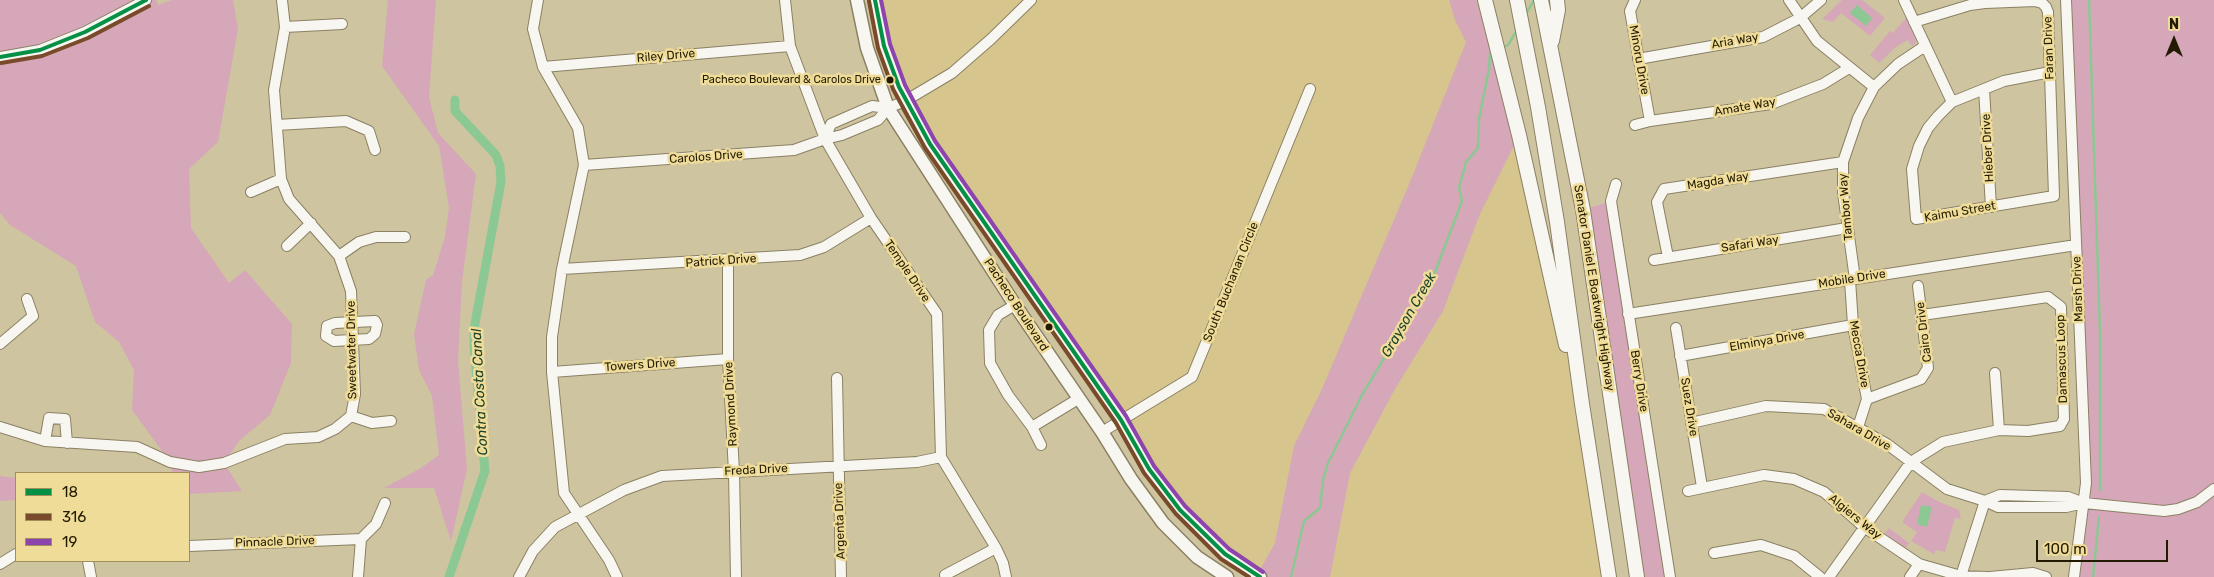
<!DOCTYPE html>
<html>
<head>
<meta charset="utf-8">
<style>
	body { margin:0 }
	#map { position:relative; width:2214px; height:577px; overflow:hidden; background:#cfc4a0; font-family:Rubik,sans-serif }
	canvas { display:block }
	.legend { position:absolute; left:15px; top:472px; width:175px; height:90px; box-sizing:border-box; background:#f0dc99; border:1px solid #9e8f5c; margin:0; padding:6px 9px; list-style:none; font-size:15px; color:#221b01 }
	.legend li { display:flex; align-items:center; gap:10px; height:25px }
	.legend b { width:25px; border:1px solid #9e8f5c }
	.north { position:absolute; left:2149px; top:15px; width:50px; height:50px; -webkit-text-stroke:4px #f0dc99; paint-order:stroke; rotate:0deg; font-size:14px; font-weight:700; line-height:20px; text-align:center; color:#221b01 }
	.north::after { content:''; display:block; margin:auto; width:18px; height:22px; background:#221b01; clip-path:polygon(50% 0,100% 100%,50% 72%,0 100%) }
	.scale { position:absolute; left:2036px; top:540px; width:132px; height:22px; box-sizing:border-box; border:2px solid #221b01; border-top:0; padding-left:6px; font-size:15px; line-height:18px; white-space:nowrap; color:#221b01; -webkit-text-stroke:4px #f0dc99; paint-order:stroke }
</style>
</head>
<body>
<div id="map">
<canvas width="2214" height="577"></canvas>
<ul class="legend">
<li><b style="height:6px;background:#059145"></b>18</li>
<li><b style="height:6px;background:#7a4b2a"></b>316</li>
<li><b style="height:6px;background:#8e44ad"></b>19</li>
</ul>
<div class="north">N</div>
<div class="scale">100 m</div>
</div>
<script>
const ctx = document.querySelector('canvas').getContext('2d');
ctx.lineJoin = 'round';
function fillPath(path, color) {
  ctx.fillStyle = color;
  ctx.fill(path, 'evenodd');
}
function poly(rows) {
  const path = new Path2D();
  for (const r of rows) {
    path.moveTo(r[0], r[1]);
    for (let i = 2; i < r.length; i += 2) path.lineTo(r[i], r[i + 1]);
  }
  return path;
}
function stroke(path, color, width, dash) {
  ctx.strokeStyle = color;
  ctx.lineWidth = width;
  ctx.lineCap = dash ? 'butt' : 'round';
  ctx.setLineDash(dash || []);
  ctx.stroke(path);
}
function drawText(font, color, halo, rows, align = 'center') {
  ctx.font = font + ' Rubik,sans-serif';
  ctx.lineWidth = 5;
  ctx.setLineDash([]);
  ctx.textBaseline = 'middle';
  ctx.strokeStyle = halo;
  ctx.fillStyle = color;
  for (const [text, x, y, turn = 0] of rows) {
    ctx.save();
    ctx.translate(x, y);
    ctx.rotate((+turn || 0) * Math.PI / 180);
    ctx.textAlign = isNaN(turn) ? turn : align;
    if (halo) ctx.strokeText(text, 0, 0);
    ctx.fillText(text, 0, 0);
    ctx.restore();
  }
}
const built = poly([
	[875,0,1449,0,1455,20,1466,42,1410,182,1322,389,1294,446,1275,543,1257,575,1180,510,905,101],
	[1519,135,1582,404,1609,577,1330,577,1350,473,1395,389,1443,311,1480,214]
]);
const green = poly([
	[0,0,156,0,158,5,172,0,233,0,238,29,218,142,189,169,191,228,229,283,245,270,292,324,291,363,270,415,239,441,224,463,242,491,189,494,189,473,172,473,170,462,132,410,134,370,119,342,95,322,76,266,10,225,0,213],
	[388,0,436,0,429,97,438,133,476,174,462,282,458,361,467,469,451,541,434,488,384,488,421,468,439,455,432,396,419,370,414,334,426,280,433,275,445,237,449,208,439,146,382,66],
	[1449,0,1476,0,1482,19,1488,11,1519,135,1480,214,1443,311,1395,389,1350,473,1330,577,1260,577,1257,575,1275,543,1294,446,1322,389,1410,182,1466,42,1455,20],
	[1842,0,1862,0,1885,18,1870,36,1841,13,1833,22,1822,19],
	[2067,0,2214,0,2214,577,2074,577,2084,503],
	[1906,18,1915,36,1916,43,1912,46,1908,40,1897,46,1879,63,1870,55,1890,31,1893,33],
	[1611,201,1670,577,1637,577,1583,210],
	[0,476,16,478,16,500,0,501],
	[1922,492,1939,502,1959,510,1961,519,1955,518,1945,552,1936,550,1934,554,1911,541,1917,532,1902,522],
	[1889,528,1909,543,1905,548,1885,533]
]);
const water = poly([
	[1857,5,1872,18,1866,26,1850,13],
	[1921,505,1932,507,1927,527,1917,524]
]);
const stream = poly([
	[2089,0,2100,333,2100,490],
	[1526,14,1534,0],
	[1502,48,1508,45,1517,30],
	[1291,577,1304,521,1320,508,1323,480,1328,463,1362,395,1434,275,1462,201,1459,187,1466,162,1478,148,1479,119,1489,69,1490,53,1494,51],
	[2093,577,2099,517]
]);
const canal = poly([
	[449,577,485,471,474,346,474,329,501,182,500,166,496,155,455,111,455,100]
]);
const minor = poly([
	[538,0,533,29,543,67,578,128,584,165,562,269,552,337,552,372,564,493,609,560,617,577],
	[785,0,790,46,825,139,871,218,937,314,941,457,996,548,1003,563,1006,577],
	[1635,0,1630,11,1650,121],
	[1789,0,1817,41,1874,87],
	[1904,0,1952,102],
	[2066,0,2086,483,2074,577],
	[1914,22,1970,5,1985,3,2035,1,2042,3,2046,7,2048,12,2054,196,1916,219,1912,169,1919,146,1928,128,1938,116,1952,102,2004,81,2050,72],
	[285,27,342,24],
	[0,57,40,50,85,32,146,0],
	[1638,59,1763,37,1800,18,1821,0],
	[543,67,790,46],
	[1984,89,1991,207],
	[888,108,878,120,842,135,825,139,831,124,872,106,888,108,905,101,952,73,991,39,1031,0],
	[277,125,346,121,369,131,375,150],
	[1635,125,1650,121,1771,104,1823,84,1849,68],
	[584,165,794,150,825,139],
	[1616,184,1611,201,1670,577],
	[251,192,281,179],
	[287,246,311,223],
	[339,256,359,242,376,237,405,237],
	[1668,257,1657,202,1664,189,1843,162],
	[1654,260,1847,228],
	[728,261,728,359,734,472,736,577],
	[562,269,800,255,824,247,871,218],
	[1855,279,1843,193,1843,162,1858,118,1874,87,1898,64,1925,46],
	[1850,280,1853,325,1867,399,1858,427],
	[1015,305,998,315,989,330,990,363,1008,395,1032,427,1041,445],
	[1628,314,2076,245],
	[375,321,377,325,375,334,369,339,334,341,326,336,327,326,335,323,375,321],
	[1676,328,1702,487],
	[0,344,33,316,27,299],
	[1680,356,1853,325],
	[552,372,728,359],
	[1995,373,1999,430],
	[837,378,841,577],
	[1867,399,1921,379,1928,368,1918,286],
	[351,416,372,423,391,421],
	[1691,423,1766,406,1824,409,1887,444,1947,489,1985,501,1961,576],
	[0,427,45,441,137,447,170,462,199,467,224,463,285,439,318,437,335,429,351,416,355,394,351,291,339,256,289,199,281,179,274,90,285,27,282,0],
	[1032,427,1078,399],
	[1102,432,1192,377,1310,89],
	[45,441,49,418,65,419,67,443],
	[1688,491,1764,475,1794,479,1824,492,1864,527,1919,564,1961,576,1987,577],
	[2084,503,2068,497,2000,495,1985,501,1998,507,2066,507,2084,503,2164,511,2178,509,2197,502,2214,489],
	[361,539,376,524,385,503],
	[189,546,361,539],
	[1714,553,1761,545,1794,556,1820,577],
	[88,561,91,577],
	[0,564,16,554],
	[945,575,996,548],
	[358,577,361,539],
	[519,577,533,551,555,527,624,490,662,476,917,462,941,457],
	[1829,577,1911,462,1943,442,1999,430,2028,431,2060,426,2064,419,2061,307,2048,297,1922,315],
	[1910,577,1919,564],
	[1990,577,2033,573,2046,577]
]);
const major = poly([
	[857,0,867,48,888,108,1015,305,1102,432,1131,479,1163,523,1197,557,1227,577],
	[875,0,884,46,899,87,905,101,930,144,1121,420,1149,469,1180,510,1225,554,1260,577]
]);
const highway = poly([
	[1485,0,1519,135,1566,345],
	[1517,0,1538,107,1557,222,1582,404,1609,577],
	[1541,0,1583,210,1637,577],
	[1552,41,1558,10,1557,0]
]);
const bus1 = poly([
	[875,0,884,46,899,87,930,144,1121,420,1149,469,1180,510,1225,554,1260,577],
	[0,57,40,50,85,32,146,0]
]);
const bus2 = poly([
	[869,1,878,48,893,89,925,148,1116,423,1144,473,1176,514,1221,559,1249,577],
	[1,63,42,56,88,38,149,6]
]);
const bus3 = poly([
	[881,0,890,44,905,85,935,141,1126,416,1154,466,1185,506,1229,549,1263,572]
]);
const markers = [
	[890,80,4.5,"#221b01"],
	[1049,327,4.5,"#221b01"]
];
const busNames = [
	["Pacheco Boulevard & Carolos Drive",881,80]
];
const streetNames = [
	["Aria Way",1735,41,-10],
	["Faran Drive",2049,48,-92],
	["Riley Drive",666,56,-5],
	["Minoru Drive",1639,60,80],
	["Amate Way",1745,107,-10],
	["Hieber Drive",1988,148,-93],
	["Carolos Drive",706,157,-4],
	["Magda Way",1718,181,-9],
	["Tambor Way",1846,207,-95],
	["Kaimu Street",1960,212,-10],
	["Safari Way",1750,244,-9],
	["Patrick Drive",721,261,-4],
	["Temple Drive",907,271,56],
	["Mobile Drive",1852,279,-9],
	["South Buchanan Circle",1231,282,-68],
	["Senator Daniel E Boatwright Highway",1594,288,81],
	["Marsh Drive",2078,289,-92],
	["Pacheco Boulevard",1016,305,57],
	["Cairo Drive",1924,332,-97],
	["Elminya Drive",1767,341,-10],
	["Sweetwater Drive",352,350,-91],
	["Mecca Drive",1859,354,80],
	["Damascus Loop",2062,359,-92],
	["Towers Drive",640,365,-4],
	["Berry Drive",1639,381,81],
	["Raymond Drive",731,404,-93],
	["Suez Drive",1689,407,81],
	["Sahara Drive",1859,430,30],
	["Freda Drive",756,470,-3],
	["Algiers Way",1855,517,39],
	["Argenta Drive",840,521,-92],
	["Pinnacle Drive",275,542,-2]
];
const waterNames = [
	["Grayson Creek",1409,315,-60],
	["Contra Costa Canal",480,392,-93]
];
fillPath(built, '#d6c58c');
fillPath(green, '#d5a7b8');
fillPath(water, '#8cc893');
stroke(stream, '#8cc893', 2.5);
stroke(canal, '#8cc893', 9);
stroke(minor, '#8a8164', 12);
stroke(major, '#8a8164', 15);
stroke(highway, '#8a8164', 16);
stroke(minor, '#f8f6f1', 10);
stroke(major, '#f8f6f1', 12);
stroke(highway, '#f8f6f1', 14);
stroke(bus1, '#059145', 4);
stroke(bus2, '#7a4b2a', 4);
stroke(bus3, '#8e44ad', 4);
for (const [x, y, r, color] of markers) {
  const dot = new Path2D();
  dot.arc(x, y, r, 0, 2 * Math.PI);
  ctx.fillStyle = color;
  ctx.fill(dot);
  stroke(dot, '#f0dc99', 2);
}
drawText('11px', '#221b01', '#f0dc99', busNames, 'right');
drawText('12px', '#221b01', '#f0dc99', streetNames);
drawText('italic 14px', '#1c4129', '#f0dc99', waterNames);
</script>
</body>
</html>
